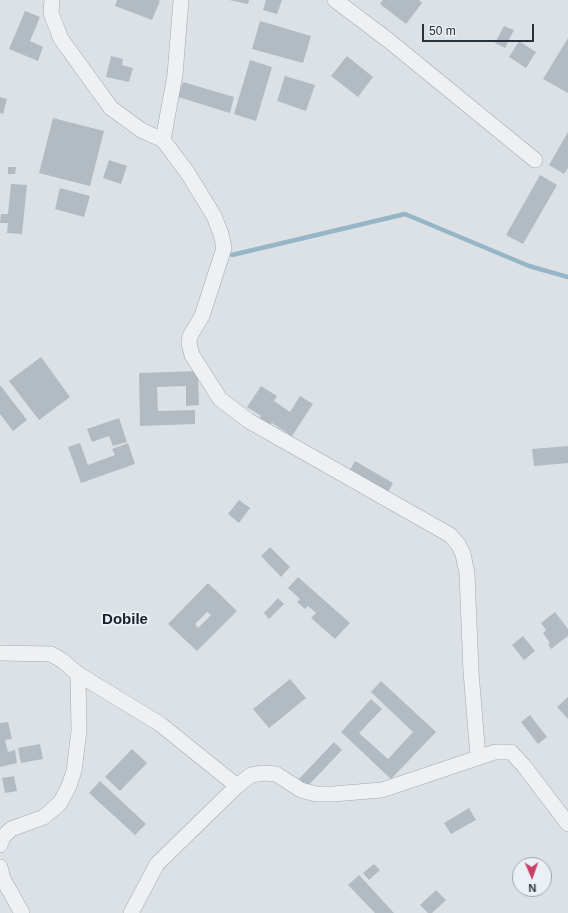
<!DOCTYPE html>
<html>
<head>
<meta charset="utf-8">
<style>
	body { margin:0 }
	#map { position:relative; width:568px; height:913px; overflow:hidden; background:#dce1e6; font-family:Arial,sans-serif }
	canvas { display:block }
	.north { position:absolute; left:512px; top:857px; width:40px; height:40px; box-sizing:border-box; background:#ebf0f4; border:1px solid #9ca4aa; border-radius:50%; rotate:178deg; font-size:11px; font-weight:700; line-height:16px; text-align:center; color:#26313c }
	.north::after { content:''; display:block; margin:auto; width:14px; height:18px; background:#cb406a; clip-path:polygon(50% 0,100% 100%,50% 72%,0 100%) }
	.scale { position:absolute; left:422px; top:24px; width:112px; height:18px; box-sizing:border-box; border:2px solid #26313c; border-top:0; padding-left:5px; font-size:12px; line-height:14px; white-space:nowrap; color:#26313c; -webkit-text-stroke:3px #ebf0f4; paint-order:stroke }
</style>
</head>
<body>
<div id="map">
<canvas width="568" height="913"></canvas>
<div class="north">N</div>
<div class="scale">50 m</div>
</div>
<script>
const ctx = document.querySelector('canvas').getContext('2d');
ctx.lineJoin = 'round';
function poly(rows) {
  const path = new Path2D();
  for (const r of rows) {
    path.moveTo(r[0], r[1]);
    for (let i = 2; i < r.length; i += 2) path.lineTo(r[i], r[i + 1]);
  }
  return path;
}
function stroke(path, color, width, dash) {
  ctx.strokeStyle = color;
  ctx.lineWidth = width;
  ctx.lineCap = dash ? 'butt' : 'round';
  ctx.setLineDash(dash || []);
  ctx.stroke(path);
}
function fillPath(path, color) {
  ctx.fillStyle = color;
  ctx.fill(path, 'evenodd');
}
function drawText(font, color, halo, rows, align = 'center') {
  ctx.font = font + ' Arial,sans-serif';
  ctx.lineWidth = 4;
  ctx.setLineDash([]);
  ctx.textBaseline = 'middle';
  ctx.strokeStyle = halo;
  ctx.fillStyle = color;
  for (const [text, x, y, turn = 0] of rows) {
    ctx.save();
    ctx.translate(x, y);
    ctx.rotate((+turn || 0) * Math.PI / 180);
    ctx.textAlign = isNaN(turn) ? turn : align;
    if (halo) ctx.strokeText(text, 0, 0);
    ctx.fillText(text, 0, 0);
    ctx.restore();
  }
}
const stream = poly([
	[232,255,405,214,529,266,568,277]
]);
const building = poly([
	[117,0,158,0,160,1,152,20,115,6],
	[229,0,249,0,248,4],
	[266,0,282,0,277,14,263,10],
	[383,0,419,0,422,3,406,24,380,4],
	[25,11,40,17,30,41,43,47,38,61,9,49],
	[260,21,311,36,303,63,252,49],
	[504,26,514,30,505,48,495,43],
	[568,38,568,93,543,79],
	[519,41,536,52,526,68,509,57],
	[111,56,123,59,122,65,133,68,129,82,106,77],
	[347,56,373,77,358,97,331,76],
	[250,60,272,67,256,121,234,114],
	[285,76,315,85,306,111,277,101],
	[183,82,234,97,230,113,178,97],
	[0,97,7,99,3,114,0,113],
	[53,118,104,131,90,186,39,173],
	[568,132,568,168,564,174,549,165],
	[109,160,127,166,121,184,103,178],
	[8,167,16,167,15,174,8,174],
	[540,175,557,185,523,244,506,235],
	[11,184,27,185,22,234,7,233,8,223,0,223,1,214,8,214],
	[60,188,90,196,84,217,55,209],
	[41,357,70,397,39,420,9,381],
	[198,371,199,405,186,406,186,386,157,387,158,411,195,410,195,424,140,426,139,373],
	[0,385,27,420,13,431,0,414],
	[261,386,277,396,274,401,290,412,300,396,313,404,292,436,272,423,269,426,259,420,261,416,247,407],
	[119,418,127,442,113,446,109,436,92,442,87,429],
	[80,443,88,465,115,455,112,449,128,443,135,464,81,483,68,447],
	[568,446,568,463,534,466,532,449],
	[355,461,393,483,387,494,349,472],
	[239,500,250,508,239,523,228,514],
	[270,547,290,567,281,577,261,556],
	[298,577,350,623,335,639,311,618,316,613,308,606,305,609,297,602,300,599,288,588],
	[208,583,237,611,197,651,168,624],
	[207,612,211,615,198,628,195,624],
	[278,598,284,604,269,619,264,613],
	[555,612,568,629,568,636,551,649,548,644,550,643,543,633,546,630,541,623],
	[523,636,535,651,524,660,512,645],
	[290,679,306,698,269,728,253,709],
	[381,681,436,732,391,779,341,732,371,699,382,709,359,733,388,759,413,732,371,692],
	[568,697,568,719,557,707],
	[530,715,547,737,538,744,521,722],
	[8,722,12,739,5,740,8,752,15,750,17,763,0,767,0,723],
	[334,742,342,750,305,789,297,781],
	[40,744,43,759,21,763,18,748],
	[132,749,147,763,120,791,105,777],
	[14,776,17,791,5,793,2,778],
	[100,781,146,824,135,835,89,793],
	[469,808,476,820,451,834,444,823],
	[374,864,380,870,369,880,363,873],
	[359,875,394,913,375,913,348,885],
	[436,890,446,900,432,913,428,913,420,905]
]);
const street = poly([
	[52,0,51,13,61,39,111,108,141,130,163,140],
	[181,0,175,75,163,140,187,172,214,216,221,234,224,248,202,316,190,336,189,343,192,355,220,399,249,421,450,535,458,544,463,554,467,573,471,672,478,757],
	[335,0,388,40,535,160],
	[0,653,51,654,63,661,78,674,160,724,237,786],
	[0,845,3,837,11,829,44,817,60,803,69,786,74,771,79,731,78,674],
	[0,867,3,879,22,913],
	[131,913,157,864,237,786,251,775,263,773,276,774,301,790,316,794,333,794,382,790,495,752,511,752,524,766,568,824]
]);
const districtNames = [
	["Dobile",125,620]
];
stroke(stream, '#96b5c6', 4.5);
fillPath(building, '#b3bbc2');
stroke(street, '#a2a9b0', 16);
stroke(street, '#eef1f4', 15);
drawText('bold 15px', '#18222c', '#ebf0f4', districtNames);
</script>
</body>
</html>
